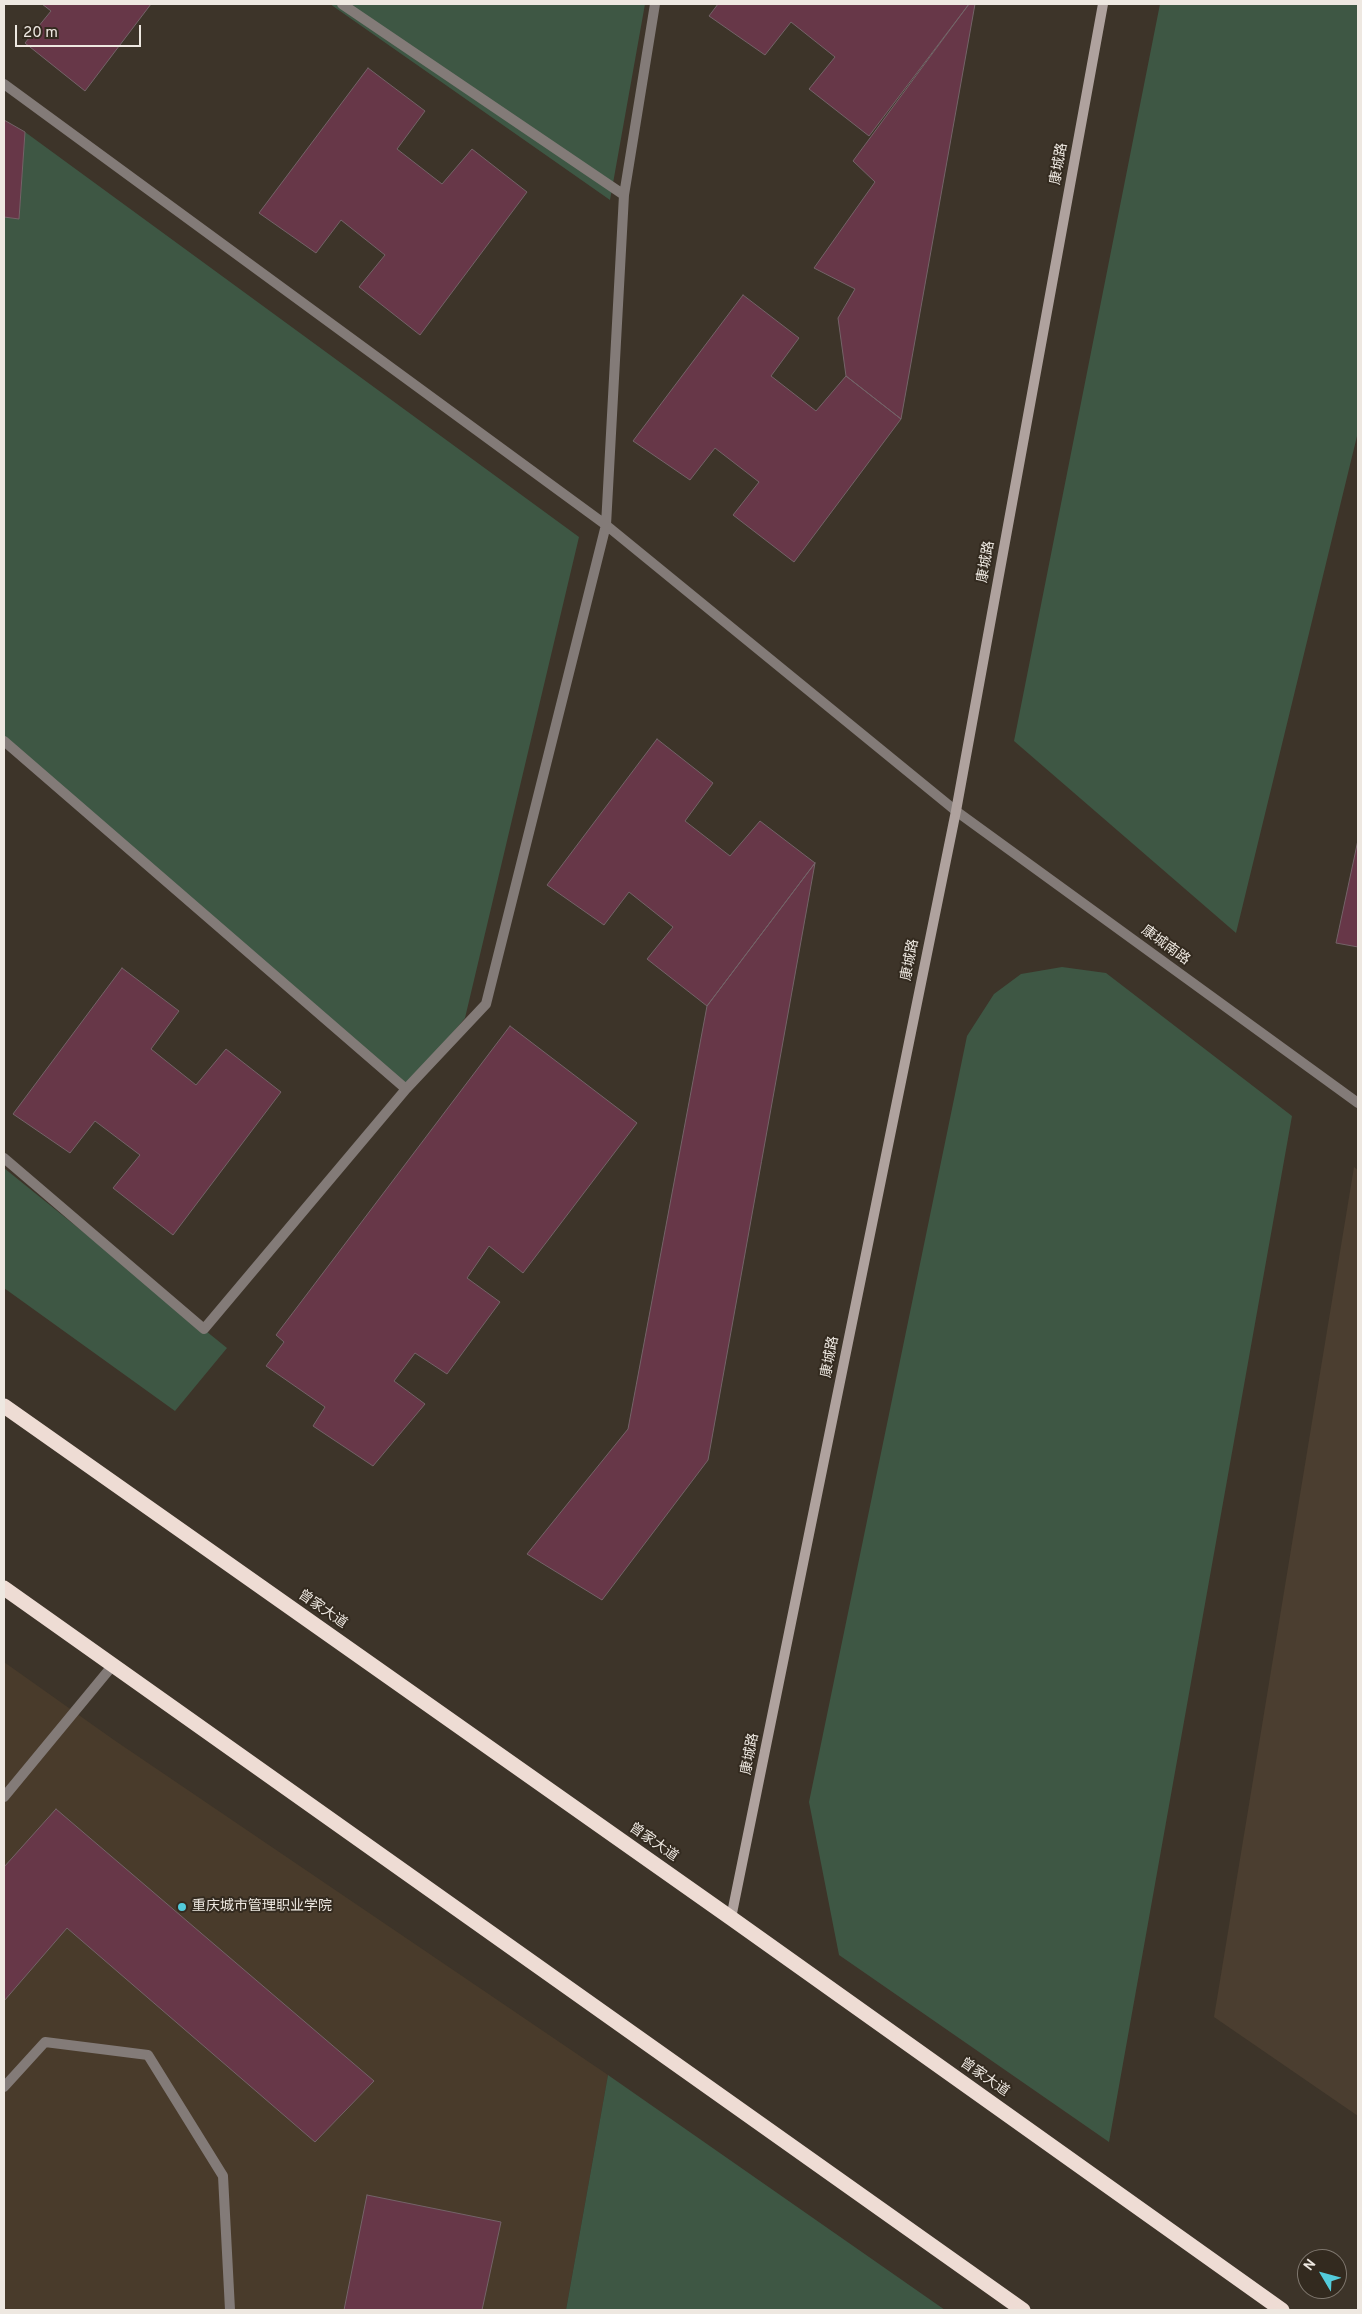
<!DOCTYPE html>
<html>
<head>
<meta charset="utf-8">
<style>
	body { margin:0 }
	#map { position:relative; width:1362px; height:2314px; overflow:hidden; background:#3d3429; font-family:Overpass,sans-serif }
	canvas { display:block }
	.frame { position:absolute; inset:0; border:5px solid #eee8e1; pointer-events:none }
	.north { position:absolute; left:1297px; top:2249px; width:50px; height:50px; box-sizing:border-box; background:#332a1f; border:1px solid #7e766d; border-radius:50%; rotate:307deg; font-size:14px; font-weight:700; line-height:20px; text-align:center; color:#eee8e1 }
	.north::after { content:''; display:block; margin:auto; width:18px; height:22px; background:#53cbdb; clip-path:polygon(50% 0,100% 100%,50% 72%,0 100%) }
	.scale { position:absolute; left:15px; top:25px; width:126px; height:22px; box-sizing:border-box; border:2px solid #eee8e1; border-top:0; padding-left:6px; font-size:15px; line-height:18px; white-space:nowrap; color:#eee8e1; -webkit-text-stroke:4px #332a1f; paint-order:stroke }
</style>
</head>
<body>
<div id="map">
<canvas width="1362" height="2314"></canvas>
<div class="frame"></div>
<div class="north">N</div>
<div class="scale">20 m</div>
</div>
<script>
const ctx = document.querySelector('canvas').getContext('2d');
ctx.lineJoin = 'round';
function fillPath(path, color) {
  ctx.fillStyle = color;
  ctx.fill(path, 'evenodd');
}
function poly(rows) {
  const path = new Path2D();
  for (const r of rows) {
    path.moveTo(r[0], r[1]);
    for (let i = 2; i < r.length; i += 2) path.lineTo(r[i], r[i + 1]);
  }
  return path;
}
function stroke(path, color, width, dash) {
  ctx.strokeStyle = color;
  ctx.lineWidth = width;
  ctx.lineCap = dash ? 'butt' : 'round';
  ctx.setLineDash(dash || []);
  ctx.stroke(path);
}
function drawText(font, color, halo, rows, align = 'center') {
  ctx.font = font + ' Overpass,"Noto Sans SC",sans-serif';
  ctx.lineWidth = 4;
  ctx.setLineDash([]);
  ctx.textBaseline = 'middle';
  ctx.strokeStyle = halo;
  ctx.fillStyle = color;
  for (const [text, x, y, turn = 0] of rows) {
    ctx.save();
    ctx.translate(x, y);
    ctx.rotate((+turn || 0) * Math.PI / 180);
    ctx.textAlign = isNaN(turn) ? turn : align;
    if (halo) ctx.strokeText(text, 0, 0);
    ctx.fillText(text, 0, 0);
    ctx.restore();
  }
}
const commercial = poly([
	[1354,1167,1358,1170,1358,2116,1214,2017]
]);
const built = poly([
	[4,1662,114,1740,608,2075,566,2310,4,2310]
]);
const green = poly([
	[330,4,645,4,610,200],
	[1160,4,1358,4,1358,432,1236,933,1014,741],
	[25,132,579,537,465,1018,406,1089,4,741,4,217,19,219],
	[1062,967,1106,973,1292,1116,1109,2142,839,1955,809,1802,967,1036,994,994,1021,974],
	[4,1168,227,1348,175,1411,4,1288],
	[608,2075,945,2310,566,2310]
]);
const building = poly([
	[42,4,151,4,85,91,25,43,51,11,42,4],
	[718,4,969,4,869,136,809,89,835,57,791,22,765,55,709,16,718,4],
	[969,4,975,4,901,419,846,376,838,318,855,289,814,268,875,182,853,161,969,4],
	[368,68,425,111,397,149,442,184,472,149,527,192,420,335,359,287,385,255,341,220,316,253,259,213,368,68],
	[4,120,25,132,19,219,4,217,4,120],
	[743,295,799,338,771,376,816,411,846,376,901,419,794,562,733,515,759,482,715,448,690,480,633,441,743,295],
	[657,739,713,783,685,821,730,856,760,821,815,863,707,1006,647,959,673,927,629,892,604,925,547,885,657,739],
	[1358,840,1358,947,1336,943,1358,840],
	[815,863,708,1460,602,1600,527,1554,628,1429,707,1006,815,863],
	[122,968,179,1011,151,1049,196,1085,226,1049,281,1092,173,1235,113,1188,140,1155,95,1121,70,1153,13,1114,122,968],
	[510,1026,637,1123,523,1273,489,1246,467,1278,500,1302,447,1374,415,1353,394,1381,425,1404,373,1466,313,1426,325,1407,266,1366,284,1342,276,1335,510,1026],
	[56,1809,374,2081,315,2142,67,1928,4,2001,4,1867,56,1809],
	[367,2195,501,2222,482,2310,344,2310,367,2195]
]);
const street = poly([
	[342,4,624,195],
	[4,84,606,525,956,811,1358,1103],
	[4,741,406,1089,486,1004,606,525,624,195,655,4],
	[4,1158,204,1329,406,1089],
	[4,1797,113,1665],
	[4,2087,45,2042,148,2055,223,2176,230,2310]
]);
const secondary = poly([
	[731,1918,956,811,1103,4]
]);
const highway = poly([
	[4,1406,731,1918,1282,2310],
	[4,1588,1023,2310]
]);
const markers = [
	[182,1907,5,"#53cbdb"]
];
const streetNames = [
	["康城路",1060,164,-80],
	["康城路",987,562,-80],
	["康城南路",1165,946,36],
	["康城路",911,960,-79],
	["康城路",831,1357,-79],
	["曾家大道",322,1610,35],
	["康城路",751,1754,-79],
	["曾家大道",653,1843,35],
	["曾家大道",984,2078,35]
];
const poiNames = [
	["重庆城市管理职业学院",192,1907]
];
fillPath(commercial, '#4b3e30');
fillPath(built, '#493b2b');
fillPath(green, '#3e5744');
fillPath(building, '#673748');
stroke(building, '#746368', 1);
stroke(street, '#837b78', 10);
stroke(secondary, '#afa29e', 10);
stroke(highway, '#eedcd4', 15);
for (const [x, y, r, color] of markers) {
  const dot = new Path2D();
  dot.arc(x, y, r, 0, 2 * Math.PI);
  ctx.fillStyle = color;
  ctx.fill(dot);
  stroke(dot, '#332a1f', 2);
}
drawText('14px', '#eee8e1', '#332a1f', streetNames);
drawText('14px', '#eee8e1', '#332a1f', poiNames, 'left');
</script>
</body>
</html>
